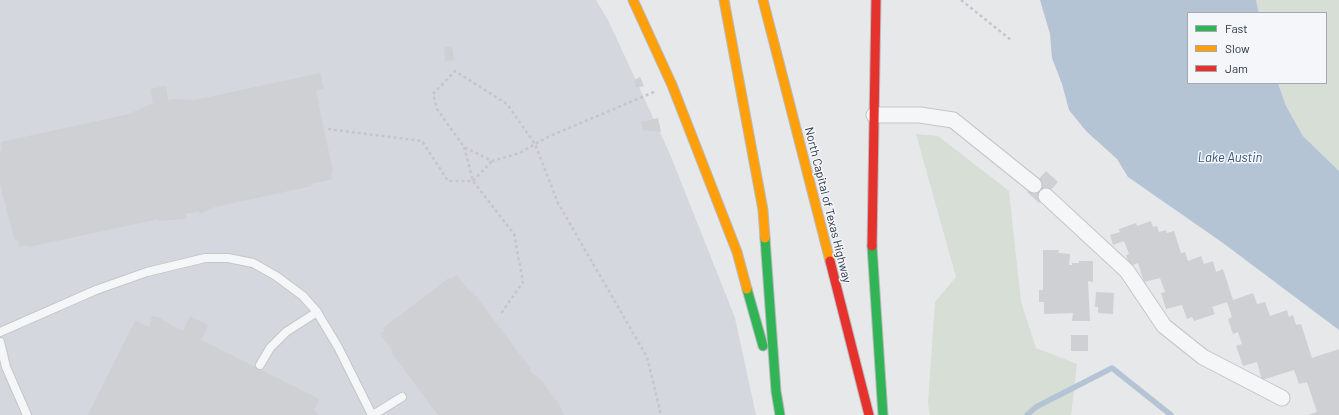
<!DOCTYPE html>
<html>
<head>
<meta charset="utf-8">
<style>
	body { margin:0 }
	#map { position:relative; width:1339px; height:415px; overflow:hidden; background:#e6e8ea; font-family:Barlow,sans-serif }
	canvas { display:block }
	.legend { position:absolute; left:1187px; top:12px; width:140px; height:72px; box-sizing:border-box; background:#f4f6f9; border:1px solid #a4a8b1; margin:0; padding:5px 7px; list-style:none; font-size:12px; color:#2b3445 }
	.legend li { display:flex; align-items:center; gap:8px; height:20px }
	.legend b { width:20px; border:1px solid #a4a8b1 }
</style>
</head>
<body>
<div id="map">
<canvas width="1339" height="415"></canvas>
<ul class="legend">
<li><b style="height:5px;background:#30b455"></b>Fast</li>
<li><b style="height:5px;background:#ff9f0a"></b>Slow</li>
<li><b style="height:5px;background:#e5322d"></b>Jam</li>
</ul>
</div>
<script>
const ctx = document.querySelector('canvas').getContext('2d');
ctx.lineJoin = 'round';
function fillPath(path, color) {
  ctx.fillStyle = color;
  ctx.fill(path, 'evenodd');
}
function poly(rows) {
  const path = new Path2D();
  for (const r of rows) {
    path.moveTo(r[0], r[1]);
    for (let i = 2; i < r.length; i += 2) path.lineTo(r[i], r[i + 1]);
  }
  return path;
}
function stroke(path, color, width, dash) {
  ctx.strokeStyle = color;
  ctx.lineWidth = width;
  ctx.lineCap = dash ? 'butt' : 'round';
  ctx.setLineDash(dash || []);
  ctx.stroke(path);
}
function drawText(font, color, halo, rows, align = 'center') {
  ctx.font = font + ' Barlow,sans-serif';
  ctx.lineWidth = 3;
  ctx.setLineDash([]);
  ctx.textBaseline = 'middle';
  ctx.strokeStyle = halo;
  ctx.fillStyle = color;
  for (const [text, x, y, turn = 0] of rows) {
    ctx.save();
    ctx.translate(x, y);
    ctx.rotate((+turn || 0) * Math.PI / 180);
    ctx.textAlign = isNaN(turn) ? turn : align;
    if (halo) ctx.strokeText(text, 0, 0);
    ctx.fillText(text, 0, 0);
    ctx.restore();
  }
}
const built = poly([
	[0,0,596,0,608,20,670,154,735,318,756,415,0,415]
]);
const green = poly([
	[1256,0,1339,0,1339,171,1303,136,1286,106,1278,83,1326,83,1326,13,1259,13],
	[916,134,938,136,1009,191,1021,302,1036,348,1077,364,1071,415,930,415,928,403,935,302,956,277]
]);
const water = poly([
	[1040,0,1256,0,1259,13,1188,13,1188,83,1278,83,1286,106,1303,136,1339,171,1339,330,1223,243,1128,177,1117,159,1086,131,1069,110,1062,84,1052,58,1050,34]
]);
const stream = poly([
	[1027,415,1036,407,1112,368,1171,415]
]);
const building = poly([
	[452,46,454,60,445,61,444,47],
	[320,73,324,89,316,91,333,172,331,173,333,179,311,184,312,186,215,207,200,214,199,211,186,214,187,219,184,219,159,221,159,219,28,247,27,245,19,247,18,240,15,241,0,184,0,151,2,151,1,142,129,114,153,103,150,89,166,86,168,100,175,99,195,100],
	[640,77,644,86,636,88,634,80],
	[658,118,661,132,643,130,641,122],
	[1046,171,1058,182,1039,203,1027,192],
	[1151,221,1153,227,1157,226,1159,232,1166,230,1167,233,1174,231,1181,253,1185,252,1188,261,1201,256,1204,264,1213,261,1216,272,1223,269,1233,300,1253,293,1257,304,1265,302,1270,316,1287,310,1289,317,1293,315,1296,325,1301,324,1312,358,1339,349,1339,415,1308,415,1317,412,1307,382,1299,384,1294,370,1262,380,1257,362,1243,366,1236,346,1242,344,1238,332,1233,334,1228,319,1232,317,1227,302,1212,307,1215,314,1194,321,1192,317,1187,319,1182,305,1166,309,1161,293,1165,292,1160,278,1144,282,1138,263,1130,266,1126,255,1129,254,1124,241,1113,245,1110,235,1120,232,1119,229,1136,223,1137,226],
	[1043,250,1059,250,1058,253,1070,254,1069,265,1072,265,1072,263,1079,263,1079,261,1093,261,1093,282,1088,281,1090,321,1072,321,1073,313,1044,314,1044,302,1039,302,1039,290,1043,290],
	[457,275,471,293,472,291,531,369,529,369,532,373,541,380,559,404,564,415,438,415,391,352,393,351,380,334,385,330,383,328,419,301,450,277,451,279],
	[1096,292,1114,293,1113,314,1098,313,1098,307,1095,307],
	[152,316,161,318,162,320,183,331,190,316,208,325,201,340,319,399,314,410,319,415,88,415,135,321,149,327],
	[1071,335,1088,335,1088,351,1071,351]
]);
const path = poly([
	[961,0,1011,40],
	[654,92,550,136,535,144,520,153,492,161,464,147,437,109,433,94,455,71,507,104,535,144,558,203,647,357,661,415],
	[328,129,422,141,448,181,473,181,514,234,523,282,500,315],
	[464,147,473,181],
	[473,181,492,161]
]);
const lane = poly([
	[0,332,96,290,147,272,205,258,228,258,253,263,276,276,303,296,317,312,338,347,372,415],
	[0,342,6,367,27,415],
	[260,365,270,348,286,332,317,312],
	[373,415,402,397]
]);
const street = poly([
	[874,115,920,115,953,120,1034,185],
	[1046,196,1127,271,1164,326,1203,357,1282,398]
]);
const fast = poly([
	[765,238,776,391,780,415],
	[872,246,883,415],
	[747,289,763,346]
]);
const slow = poly([
	[633,0,672,85,737,252,747,289],
	[724,0,763,210,765,238],
	[763,0,830,261]
]);
const jam = poly([
	[872,246,876,0],
	[830,261,869,415]
]);
const streetNames = [
	["North Capital of Texas Highway",828,205,76]
];
const waterNames = [
	["Lake Austin",1230,158]
];
fillPath(built, '#d4d7dd');
fillPath(green, '#d6ded6');
fillPath(water, '#b4c4d5');
stroke(stream, '#b4c4d5', 5.5);
fillPath(building, '#ced0d3');
stroke(lane, '#c4c6c8', 10);
stroke(street, '#c4c6c8', 17);
stroke(fast, '#b8bbbf', 11);
stroke(slow, '#b8bbbf', 11);
stroke(jam, '#b8bbbf', 11);
stroke(path, '#c5c6ca', 2.5, [3, 3]);
stroke(lane, '#f5f6f7', 8);
stroke(street, '#f5f6f7', 15);
stroke(fast, '#30b455', 9);
stroke(slow, '#ff9f0a', 9);
stroke(jam, '#e5322d', 9);
drawText('12px', '#2b3445', '#f4f6f9', streetNames);
drawText('italic 13px', '#34527a', '#f4f6f9', waterNames);
</script>
</body>
</html>
